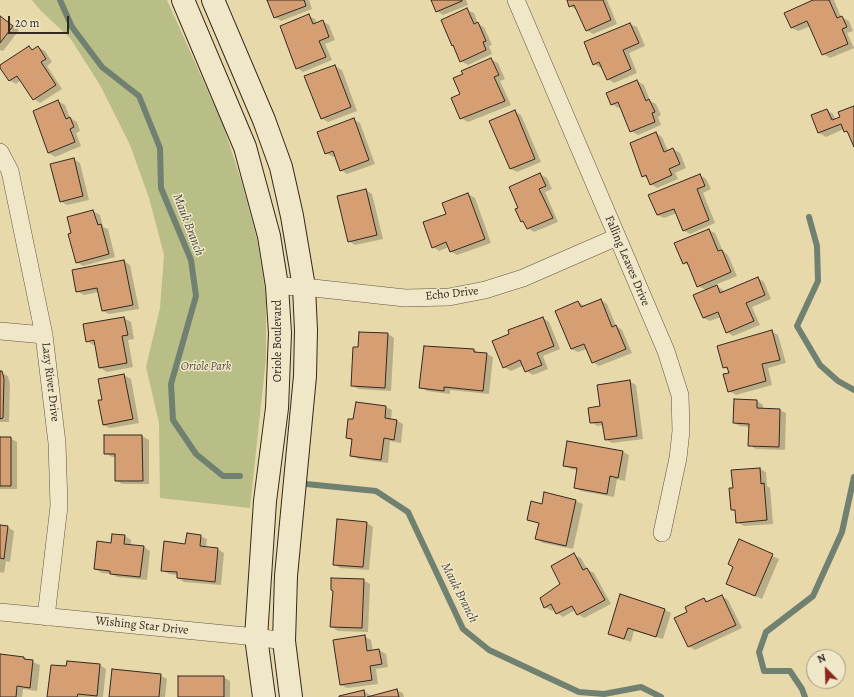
<!DOCTYPE html>
<html>
<head>
<meta charset="utf-8">
<style>
	body { margin:0 }
	#map { position:relative; width:854px; height:697px; overflow:hidden; background:#e8d9ab; font-family:Alegreya,serif }
	canvas { display:block }
	.north { position:absolute; left:806px; top:649px; width:40px; height:40px; box-sizing:border-box; background:#f0e6c8; border:1px solid #a49a85; border-radius:50%; rotate:337deg; font-size:11px; font-weight:700; line-height:16px; text-align:center; color:#332921 }
	.north::after { content:''; display:block; margin:auto; width:14px; height:18px; background:#8f2418; clip-path:polygon(50% 0,100% 100%,50% 72%,0 100%) }
	.scale { position:absolute; left:8px; top:16px; width:61px; height:18px; box-sizing:border-box; border:2px solid #332921; border-top:0; padding-left:5px; font-size:12px; line-height:14px; white-space:nowrap; color:#332921; -webkit-text-stroke:3px #f0e6c8; paint-order:stroke }
</style>
</head>
<body>
<div id="map">
<canvas width="854" height="697"></canvas>
<div class="north">N</div>
<div class="scale">20 m</div>
</div>
<script>
const ctx = document.querySelector('canvas').getContext('2d');
ctx.lineJoin = 'round';
function fillPath(path, color) {
  ctx.fillStyle = color;
  ctx.fill(path, 'evenodd');
}
function poly(rows) {
  const path = new Path2D();
  for (const r of rows) {
    path.moveTo(r[0], r[1]);
    for (let i = 2; i < r.length; i += 2) path.lineTo(r[i], r[i + 1]);
  }
  return path;
}
function stroke(path, color, width, dash) {
  ctx.strokeStyle = color;
  ctx.lineWidth = width;
  ctx.lineCap = dash ? 'butt' : 'round';
  ctx.setLineDash(dash || []);
  ctx.stroke(path);
}
function drawText(font, color, halo, rows, align = 'center') {
  ctx.font = font + ' Alegreya,serif';
  ctx.lineWidth = 3;
  ctx.setLineDash([]);
  ctx.textBaseline = 'middle';
  ctx.strokeStyle = halo;
  ctx.fillStyle = color;
  for (const [text, x, y, turn = 0] of rows) {
    ctx.save();
    ctx.translate(x, y);
    ctx.rotate((+turn || 0) * Math.PI / 180);
    ctx.textAlign = isNaN(turn) ? turn : align;
    if (halo) ctx.strokeText(text, 0, 0);
    ctx.fillText(text, 0, 0);
    ctx.restore();
  }
}
const green = poly([
	[32,0,167,0,223,125,241,180,257,239,266,296,266,358,250,508,160,498,159,423,146,367,160,308,164,255,149,198,130,145,100,85,70,38,41,11]
]);
const shadow = poly([
	[268,0,309,0,312,9,281,21,275,17],
	[432,0,466,0,468,5,443,15,437,11],
	[568,0,607,0,617,24,593,34,586,30,577,10,570,6],
	[816,0,834,0,841,17,849,21,853,31,847,33,854,48,830,58,823,54,811,26,798,31,791,28],
	[467,10,474,13,478,24,484,27,492,45,489,46,492,54,468,65,461,61,455,47,452,45],
	[0,16,19,30,3,51,0,50],
	[308,16,315,19,317,23,322,21,329,25,335,40,325,44,332,60,303,72,297,68],
	[630,24,637,27,645,46,629,53,637,73,614,83,608,79,603,67,601,68,594,64,585,43],
	[29,47,34,50,38,47,45,51,52,62,47,66,62,89,40,103,34,99,21,80,16,84,9,80],
	[491,59,498,63,505,79,500,81,511,105,468,122,461,118,462,95],
	[335,66,342,70,357,111,328,122,321,118],
	[637,81,644,85,650,101,656,104,661,115,658,117,661,125,638,135,631,131,621,107,618,108,612,104],
	[58,101,65,105,70,118,77,122,80,131,76,133,81,146,55,157,49,153,34,111],
	[854,107,854,146,849,134,844,129,826,137,819,133,812,116,827,110,833,114,836,120,841,117],
	[515,112,521,115,541,162,517,172,511,169],
	[354,120,360,123,375,164,347,174,341,170,336,156,333,157,326,153],
	[656,133,662,137,668,151,673,149,680,153,686,168,675,173,678,179,657,188,651,184,648,179,643,176],
	[74,159,80,163,89,200,67,205,60,201],
	[540,174,547,178,552,189,545,192,558,222,534,232,528,228,526,223,522,221,519,209],
	[700,175,706,179,711,189,703,193,715,223,690,234,683,230,677,213,664,218,657,215],
	[366,190,372,194,383,239,355,245,349,241],
	[468,194,475,198,491,243,457,255,450,251,449,247,439,251,433,247,447,214],
	[93,211,100,215,103,227,108,229,115,257,83,266,77,262,72,233],
	[709,230,715,233,723,251,728,255,737,276,715,285,723,290,724,292,758,278,764,282,771,299,752,307,760,325,733,336,727,332,721,317,710,321,703,318,706,290,698,286,691,267,684,263],
	[124,261,130,265,139,309,109,314,103,311,99,292,84,295,77,291],
	[601,300,607,304,616,326,622,330,632,353,599,366,592,362,587,349,578,352,571,349,578,302,585,306],
	[124,318,131,322,134,339,128,340,133,367,107,372,100,368,96,345,93,345,87,341],
	[543,318,549,322,560,349,543,356,548,369,533,375,526,371,524,365,511,371,504,367],
	[771,331,778,335,786,363,768,368,772,385,736,395,729,391,730,373,728,370,724,367],
	[388,334,394,338,391,391,358,389,352,385,359,348],
	[474,350,479,353,487,354,493,357,489,394,450,390,450,394,427,391,420,387],
	[0,372,8,376,10,384,9,422,0,422],
	[124,375,131,379,139,423,110,428,103,425,103,401],
	[629,381,636,385,643,439,612,443,605,439,604,425,597,426,591,422,601,407],
	[757,401,763,405,763,409,780,410,786,413,785,450,756,449,749,445,750,427,740,426,734,423],
	[357,403,386,407,392,410,391,420,397,421,403,424,401,443,390,441,388,463,358,459,351,455,353,441,347,438,354,420],
	[105,436,142,436,149,440,149,484,122,484,116,480,116,457,112,457,105,453],
	[0,438,10,438,17,442,17,489,0,489],
	[623,452,629,455,625,481,617,479,614,497,581,491,575,488,578,470,571,469,564,465],
	[760,469,766,472,767,486,770,488,773,524,744,526,737,522,737,512,732,510,734,489],
	[545,494,576,501,583,504,573,549,543,543,536,539,540,524,528,520,543,505],
	[367,523,373,527,369,570,340,568,334,564],
	[0,526,7,527,14,531,10,562,6,561,4,573,0,572],
	[112,535,125,536,131,540,131,546,144,547,150,551,147,580,117,577,112,574,102,573,95,569,111,544],
	[200,536,207,539,206,548,217,549,224,553,221,585,184,582,178,578,178,575,169,574,162,570,186,545],
	[739,541,779,559,762,599,733,587,734,567],
	[574,555,581,558,587,569,594,573,611,604,584,618,578,614,575,610,563,617,557,613,555,609,552,611,545,607,562,584],
	[363,580,370,584,368,632,338,631,332,627],
	[722,596,728,600,742,628,695,650,688,646,688,613,704,599,710,602],
	[665,610,671,613,663,639,634,631,631,642,616,637,609,633],
	[364,636,371,640,373,651,379,650,386,654,388,667,376,669,378,684,347,688,341,685],
	[1,655,24,658,40,665,37,691,23,689,22,697,0,697],
	[100,665,106,669,103,697,48,697,67,667],
	[160,675,167,679,165,697,110,697],
	[223,677,230,681,230,697,179,697],
	[396,690,403,693,404,697,371,697],
	[364,691,370,695,371,697,340,697]
]);
const stream = poly([
	[60,0,72,27,102,67,139,96,160,148,161,188,191,260,196,296,171,384,173,420,196,454,223,476,240,476],
	[809,217,817,246,818,281,797,326,820,365,838,381,854,390],
	[306,484,376,491,408,512,463,629,489,650,579,692,604,694,641,687,661,697],
	[805,697,802,689,790,671,764,671,759,652,766,632,813,596,842,532,854,477]
]);
const building = poly([
	[267,0,304,0,306,6,274,18,267,0],
	[431,0,462,0,462,1,436,12,431,0],
	[567,0,603,0,611,20,586,31,574,5,569,7,567,0],
	[813,0,829,0,837,18,842,16,847,27,842,29,848,44,822,55,807,21,791,28,784,13,813,0],
	[467,8,474,24,478,22,486,41,483,42,486,50,460,62,453,45,452,46,441,20,467,8],
	[309,14,313,24,323,20,329,37,319,41,326,57,296,69,280,26,309,14],
	[0,16,13,26,0,43,0,16],
	[630,23,639,43,623,50,631,69,607,80,599,62,593,65,584,42,630,23],
	[29,46,32,50,38,46,46,59,41,62,56,85,33,100,17,76,9,81,0,68,0,65,29,46],
	[491,58,499,75,494,77,505,101,460,119,451,98,460,94,453,78,463,74,461,71,491,58],
	[335,65,351,107,321,119,304,76,335,65],
	[637,80,646,101,649,99,655,112,652,113,655,122,630,132,618,102,611,105,606,93,637,80],
	[58,100,66,119,70,117,74,127,70,129,75,142,48,153,33,111,58,100],
	[854,106,854,147,847,131,844,132,841,124,818,133,811,115,827,109,832,120,840,117,838,112,854,106],
	[515,110,535,159,510,169,489,121,515,110],
	[354,118,369,160,340,171,333,151,325,154,317,132,354,118],
	[656,132,664,152,673,148,680,164,669,169,672,175,650,185,646,175,642,177,630,143,656,132],
	[74,158,83,196,60,202,50,164,74,158],
	[540,173,546,186,539,189,553,218,527,229,523,221,521,222,515,209,518,208,509,187,540,173],
	[700,174,705,186,697,189,709,220,683,231,674,209,657,215,648,195,700,174],
	[366,189,377,235,348,242,337,196,366,189],
	[468,193,485,239,450,252,446,242,432,248,423,222,446,214,442,203,468,193],
	[93,210,98,225,101,224,109,254,76,263,68,234,71,233,67,217,93,210],
	[709,229,718,251,722,250,731,272,697,287,687,262,683,264,674,243,709,229],
	[124,260,133,305,102,311,97,288,76,292,72,270,124,260],
	[758,277,765,295,746,303,754,321,726,333,718,312,703,318,693,295,717,285,720,293,758,277],
	[601,299,612,327,616,325,626,349,592,363,584,344,571,349,555,311,578,301,581,307,601,299],
	[124,317,128,335,122,336,127,363,99,368,94,340,86,342,83,324,124,317],
	[543,317,554,346,537,353,542,365,525,372,520,360,503,368,492,341,509,334,508,330,543,317],
	[772,330,780,360,762,364,766,381,728,392,723,374,729,373,727,367,723,368,717,346,772,330],
	[359,332,388,333,385,388,351,386,353,347,358,347,359,332],
	[424,346,474,349,474,352,487,353,483,391,444,387,444,391,419,388,424,346],
	[0,371,2,371,4,379,3,418,0,419,0,371],
	[124,374,133,419,103,425,98,400,102,400,98,379,124,374],
	[630,380,637,436,605,440,602,422,590,423,588,408,600,406,597,385,630,380],
	[734,399,757,400,757,408,780,409,779,447,748,446,749,424,733,423,734,399],
	[356,402,386,406,385,418,397,420,394,440,384,438,381,460,350,456,352,439,346,438,348,419,353,419,356,402],
	[104,435,142,435,143,481,115,481,115,454,104,454,104,435],
	[0,437,11,437,11,486,0,486,0,437],
	[567,441,623,451,618,478,610,476,607,494,574,488,577,468,563,466,567,441],
	[760,468,761,484,764,483,767,520,736,523,735,510,731,510,729,488,733,488,731,470,760,468],
	[544,492,576,500,566,546,535,539,539,523,527,520,531,501,542,504,544,492],
	[337,519,367,522,363,567,333,565,337,519],
	[0,525,8,526,4,559,0,558,0,525],
	[187,533,201,535,200,546,218,548,215,582,177,578,177,572,161,571,164,541,185,544,187,533],
	[112,534,125,535,124,544,144,546,140,577,110,574,110,571,94,569,97,541,111,543,112,534],
	[739,539,773,554,755,596,726,584,733,567,728,564,739,539],
	[574,553,583,570,587,568,605,600,577,615,572,606,556,614,551,604,544,608,540,598,560,584,551,566,574,553],
	[331,578,364,579,362,628,330,627,333,591,331,590,331,578],
	[620,594,665,609,656,637,628,628,624,639,608,634,620,594],
	[722,595,736,625,688,647,674,618,687,612,685,607,704,598,706,602,722,595],
	[365,635,367,651,379,649,382,664,370,666,372,680,340,685,333,640,365,635],
	[0,654,24,657,24,659,33,660,30,688,17,686,16,697,0,697,0,654],
	[67,661,100,664,97,696,78,694,77,697,47,697,51,665,66,666,67,661],
	[112,669,161,674,159,697,109,697,112,669],
	[178,676,224,676,224,697,178,697,178,676],
	[397,689,399,697,367,697,397,689],
	[364,690,365,697,339,697,339,696,364,690]
]);
const street = poly([
	[516,0,666,351,680,395,681,431,678,458,662,533],
	[0,152,10,171,44,335,57,443,59,506,46,617],
	[277,286,304,287,405,298,449,297,485,290,523,278,617,237],
	[0,331,44,335],
	[0,612,256,637,284,641]
]);
const secondary = poly([
	[183,0,245,147,269,236,277,286,280,333,277,408,265,501,256,637,264,697],
	[213,0,264,120,281,167,292,216,304,287,306,330,305,376,286,576,284,641,291,697]
]);
const streetNames = [
	["Falling Leaves Drive",627,261,67],
	["Echo Drive",452,294,-6],
	["Oriole Boulevard",278,341,-90],
	["Lazy River Drive",50,382,83],
	["Wishing Star Drive",142,626,6]
];
const parkNames = [
	["Oriole Park",206,367]
];
const waterNames = [
	["Mauk Branch",188,225,69],
	["Mauk Branch",459,593,63]
];
fillPath(green, '#b9be87');
fillPath(shadow, '#0003');
stroke(stream, '#708071', 6);
fillPath(building, '#d69f73');
stroke(building, '#332921', 1);
stroke(street, '#605544', 18);
stroke(secondary, '#332921', 24);
stroke(street, '#f0e6c8', 17);
stroke(secondary, '#f0e6c8', 22);
drawText('12px', '#332921', '#f0e6c8', streetNames);
drawText('italic 12px', '#544e3a', '#f0e6c8', parkNames);
drawText('italic 13px', '#4c4d42', '#f0e6c8', waterNames);
</script>
</body>
</html>
